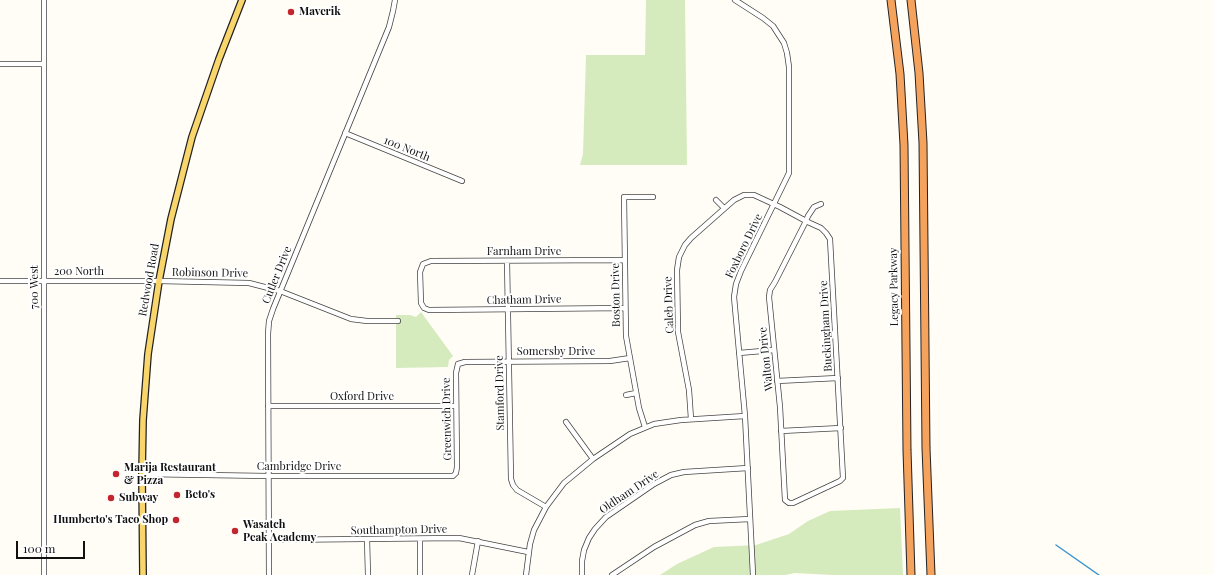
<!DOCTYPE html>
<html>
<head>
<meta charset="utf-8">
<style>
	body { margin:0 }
	#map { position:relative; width:1214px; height:575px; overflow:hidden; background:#fffdf5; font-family:"Playfair Display",serif }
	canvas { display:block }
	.scale { position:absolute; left:16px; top:541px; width:69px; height:18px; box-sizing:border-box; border:2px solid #111; border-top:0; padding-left:5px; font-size:12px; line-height:14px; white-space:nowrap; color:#111; -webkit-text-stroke:3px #fff; paint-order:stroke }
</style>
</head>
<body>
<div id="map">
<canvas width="1214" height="575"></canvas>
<div class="scale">100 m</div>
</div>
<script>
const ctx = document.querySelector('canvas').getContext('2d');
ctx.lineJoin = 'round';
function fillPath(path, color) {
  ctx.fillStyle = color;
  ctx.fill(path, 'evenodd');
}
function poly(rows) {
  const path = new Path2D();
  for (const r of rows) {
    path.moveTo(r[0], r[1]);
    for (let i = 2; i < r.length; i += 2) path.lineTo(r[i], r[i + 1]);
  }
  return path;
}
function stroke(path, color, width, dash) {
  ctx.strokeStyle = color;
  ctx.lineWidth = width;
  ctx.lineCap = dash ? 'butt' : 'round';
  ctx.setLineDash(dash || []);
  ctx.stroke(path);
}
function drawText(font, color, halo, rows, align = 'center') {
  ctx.font = font + ' "Playfair Display",serif';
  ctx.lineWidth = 4;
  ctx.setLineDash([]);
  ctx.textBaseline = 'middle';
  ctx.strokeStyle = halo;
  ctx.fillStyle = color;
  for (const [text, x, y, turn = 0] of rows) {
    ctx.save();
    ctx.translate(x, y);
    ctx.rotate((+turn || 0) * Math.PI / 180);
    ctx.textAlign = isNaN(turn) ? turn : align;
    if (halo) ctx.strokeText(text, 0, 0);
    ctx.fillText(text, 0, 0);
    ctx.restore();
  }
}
const green = poly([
	[646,0,685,0,687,165,580,165,583,154,586,55,645,55],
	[421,312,453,356,449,360,448,367,396,368,396,315,410,315,416,317],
	[900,508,903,575,833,575,795,573,785,575,660,575,677,564,714,547,756,545,789,534,808,521,830,511]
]);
const stream = poly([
	[1056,545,1099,575]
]);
const minor = poly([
	[735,0,763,18,773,26,784,43,787,53,789,67,789,173,741,271,736,284,734,297,745,416,753,575],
	[0,64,44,64],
	[345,133,462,181],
	[716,200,724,208],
	[624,260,431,261,423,264,420,272,421,303,424,308,429,310,625,308],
	[507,261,511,479,513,485,517,490,546,507],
	[0,281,159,281,249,283,280,291,351,319,367,321,398,321],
	[739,353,774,350],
	[777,381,838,378],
	[626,395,636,393],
	[268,406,456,406],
	[691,419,689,390,678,332,677,270,679,257,685,245,691,238,734,200,744,195,754,195,780,207,806,221,810,223,821,228,826,233,830,239,843,478,840,481,793,503,789,503,785,500,780,407,769,297,770,290,775,282,804,225,806,221,808,216,814,207,821,204],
	[566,422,593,459],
	[645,427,639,408,626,336,624,197,653,197],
	[781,431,841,428],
	[142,474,268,476,453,476,456,473,457,467,456,373,458,364,465,362,610,361,630,358],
	[367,539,368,575],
	[420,539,420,575],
	[269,540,459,538,528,552],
	[44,575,44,0],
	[269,575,268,334,269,321,273,309,389,27,393,11,395,0],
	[472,575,478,541],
	[526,575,530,544,534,530,546,507,564,483,593,459,630,434,654,424,681,420,745,416],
	[582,575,582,561,584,550,589,538,595,529,606,517,654,484,671,475,684,472,748,468],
	[612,575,654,547,695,525,709,521,750,519]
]);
const major = poly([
	[143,575,142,474,143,420,148,354,159,281,171,219,192,137,219,59,242,0]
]);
const highway = poly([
	[891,0,900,74,904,145,907,450,911,575],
	[911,0,919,73,923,143,926,448,931,575]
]);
const markers = [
	[291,12,4,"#c4262e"],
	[116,474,4,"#c4262e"],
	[177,495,4,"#c4262e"],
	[111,498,4,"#c4262e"],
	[176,520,4,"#c4262e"],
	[235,531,4,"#c4262e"]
];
const poiNames = [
	["Maverik",299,12],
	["Marija Restaurant",124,468],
	["& Pizza",124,481],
	["Beto's",185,495],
	["Subway",119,498],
	["Humberto's Taco Shop",168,520,"right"],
	["Wasatch",243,525],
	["Peak Academy",243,538]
];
const streetNames = [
	["100 North",407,149,22],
	["Foxboro Drive",744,246,-64],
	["Farnham Drive",524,252],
	["200 North",79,272],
	["Robinson Drive",210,273,1],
	["Cutler Drive",277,275,-68],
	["Redwood Road",149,280,-80],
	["700 West",35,287,-90],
	["Legacy Parkway",894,287,-91],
	["Boston Drive",616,295,-91],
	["Chatham Drive",524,300,-1],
	["Caleb Drive",669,305,-92],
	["Buckingham Drive",826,326,-93],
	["Somersby Drive",556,352],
	["Walton Drive",766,359,-96],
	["Stamford Drive",500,393,-91],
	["Oxford Drive",362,397],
	["Greenwich Drive",447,419,-91],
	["Cambridge Drive",299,467],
	["Oldham Drive",629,492,-34],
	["Southampton Drive",399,530,-1]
];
fillPath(green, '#d5ebbd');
stroke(stream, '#3f96cf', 1.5);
stroke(minor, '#444', 6);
stroke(major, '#222', 8);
stroke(highway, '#222', 9);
stroke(minor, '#fff', 4.5);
stroke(major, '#f9d66b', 5.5);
stroke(highway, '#f5a25d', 7);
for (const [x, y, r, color] of markers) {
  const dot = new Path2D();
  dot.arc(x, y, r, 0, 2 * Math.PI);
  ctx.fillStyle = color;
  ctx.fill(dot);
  stroke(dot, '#fff', 1.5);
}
drawText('bold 11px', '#111', '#fff', poiNames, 'left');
drawText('11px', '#111', '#fff', streetNames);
</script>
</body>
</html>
